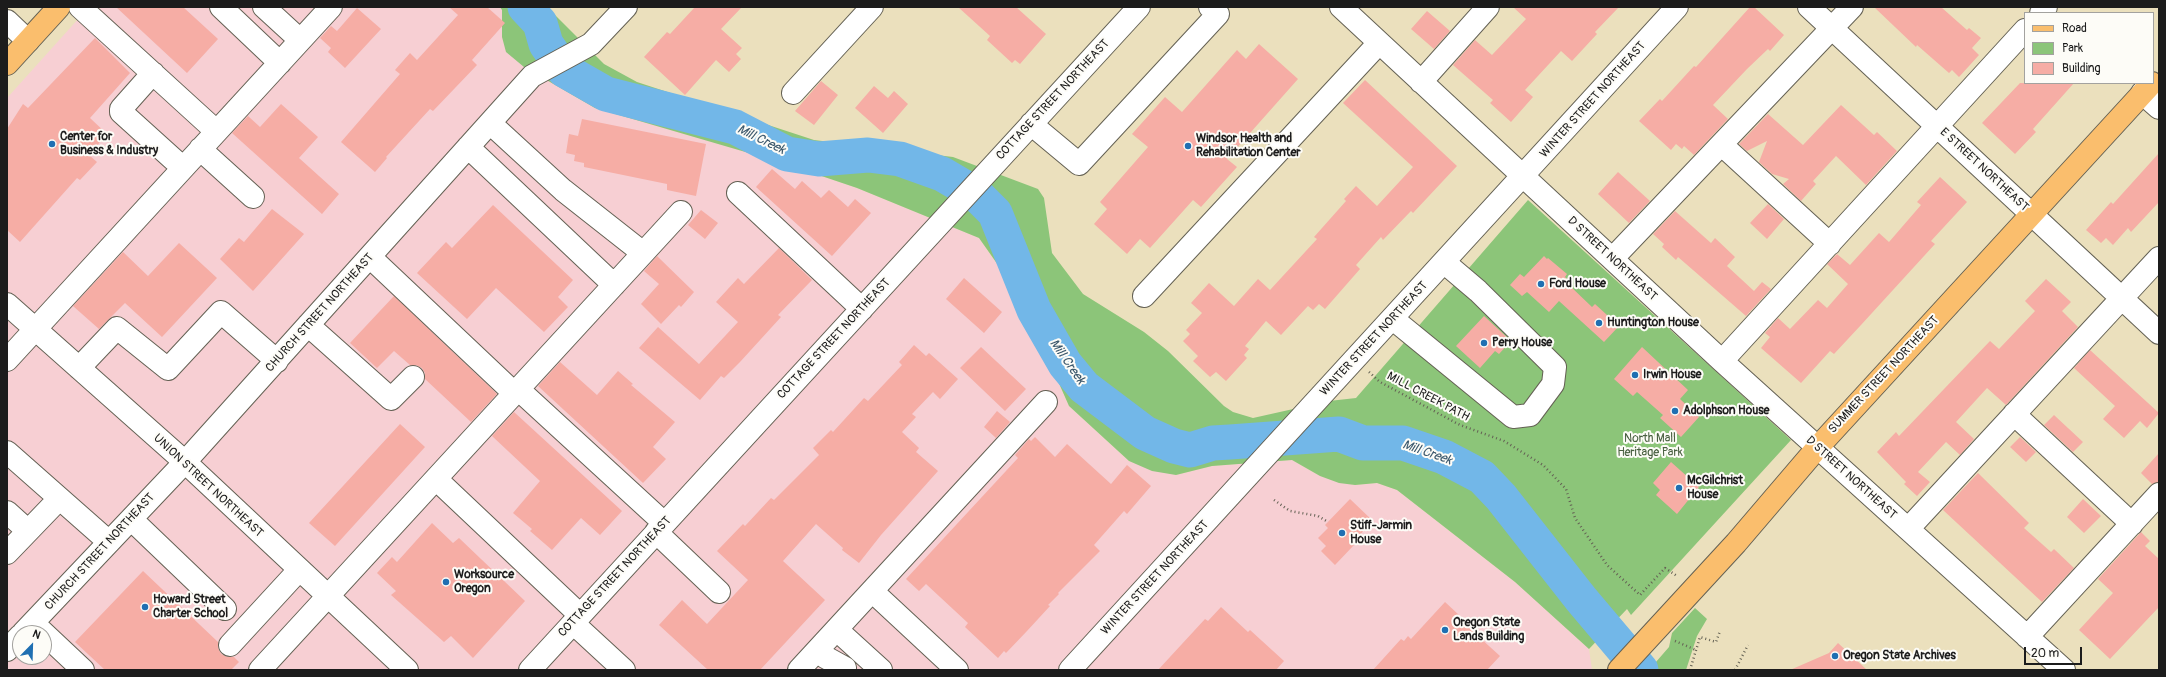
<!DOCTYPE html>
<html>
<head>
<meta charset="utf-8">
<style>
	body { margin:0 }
	#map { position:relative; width:2166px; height:677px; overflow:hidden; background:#ebe0bd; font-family:Pangolin,sans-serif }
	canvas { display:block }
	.frame { position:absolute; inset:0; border:8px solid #1c1c1c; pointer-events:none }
	.legend { position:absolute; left:2024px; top:12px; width:130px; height:72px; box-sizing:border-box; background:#fdfcf7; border:1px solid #a3a29f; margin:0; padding:5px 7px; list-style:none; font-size:12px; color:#1c1c1c }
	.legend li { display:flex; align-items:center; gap:8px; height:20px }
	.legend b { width:20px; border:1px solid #a3a29f }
	.north { position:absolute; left:12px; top:625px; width:40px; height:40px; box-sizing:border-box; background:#fdfcf7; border:1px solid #a3a29f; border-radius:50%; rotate:23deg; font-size:11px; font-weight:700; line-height:16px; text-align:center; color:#1c1c1c }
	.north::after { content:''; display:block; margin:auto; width:14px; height:18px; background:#1f6fb2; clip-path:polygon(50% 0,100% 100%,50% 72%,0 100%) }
	.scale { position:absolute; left:2024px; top:647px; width:58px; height:18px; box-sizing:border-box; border:2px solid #1c1c1c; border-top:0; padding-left:5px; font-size:12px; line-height:14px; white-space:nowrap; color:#1c1c1c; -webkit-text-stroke:3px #fdfcf7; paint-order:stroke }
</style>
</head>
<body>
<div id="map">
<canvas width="2166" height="677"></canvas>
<div class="frame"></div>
<ul class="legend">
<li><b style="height:5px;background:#fabe6d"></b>Road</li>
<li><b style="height:11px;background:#8cc579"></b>Park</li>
<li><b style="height:11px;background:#f6ada5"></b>Building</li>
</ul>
<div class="north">N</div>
<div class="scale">20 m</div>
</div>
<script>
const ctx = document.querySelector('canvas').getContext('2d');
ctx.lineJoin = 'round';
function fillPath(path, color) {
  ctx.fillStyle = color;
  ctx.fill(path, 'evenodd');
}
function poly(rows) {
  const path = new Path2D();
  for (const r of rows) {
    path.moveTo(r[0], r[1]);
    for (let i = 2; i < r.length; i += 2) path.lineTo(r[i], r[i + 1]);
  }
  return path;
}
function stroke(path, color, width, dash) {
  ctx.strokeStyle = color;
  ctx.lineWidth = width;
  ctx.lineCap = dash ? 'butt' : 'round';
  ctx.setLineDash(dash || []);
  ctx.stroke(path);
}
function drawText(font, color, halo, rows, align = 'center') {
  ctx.font = font + ' Pangolin,sans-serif';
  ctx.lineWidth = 4;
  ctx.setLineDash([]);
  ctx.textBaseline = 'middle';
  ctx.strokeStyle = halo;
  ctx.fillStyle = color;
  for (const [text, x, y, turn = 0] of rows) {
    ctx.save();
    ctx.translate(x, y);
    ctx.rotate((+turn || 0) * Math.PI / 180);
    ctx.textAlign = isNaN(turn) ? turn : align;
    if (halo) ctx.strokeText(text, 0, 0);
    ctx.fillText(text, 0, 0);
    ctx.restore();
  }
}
const built = poly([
	[89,7,500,7,502,10,502,37,783,163,857,188,979,238,998,265,1042,345,1069,406,1129,461,1176,475,1212,466,1292,460,1320,476,1355,485,1377,483,1397,490,1515,582,1589,649,1592,670,7,670,7,98],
	[20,633,44,633,44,657,20,657]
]);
const green = poly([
	[500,7,547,7,604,64,637,82,814,140,953,157,1038,189,1044,198,1052,253,1083,294,1144,332,1168,351,1224,406,1233,412,1253,418,1329,401,1356,398,1528,200,1791,440,1631,615,1627,609,1589,649,1515,582,1397,490,1377,483,1355,485,1339,483,1320,476,1292,460,1212,466,1176,475,1152,471,1129,461,1069,406,1042,345,998,265,979,238,857,188,783,163,595,108,524,67,506,52,502,37,502,10],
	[1695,608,1707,619,1697,636,1686,670,1649,670,1669,647,1672,633]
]);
const river = poly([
	[525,7,540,23,546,44,564,70,606,94,735,127,787,154,819,159,868,155,900,159,942,174,976,194,995,213,1034,310,1065,364,1084,387,1145,433,1174,446,1190,450,1213,443,1230,442,1339,434,1363,443,1403,443,1444,457,1482,477,1501,497,1581,599,1641,670]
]);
const building = poly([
	[116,7,183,7,218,39,187,73],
	[449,7,487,7,505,23,472,60,477,65,433,111,430,109,386,157,387,158,375,172,341,142,400,74,395,70,410,53,417,60,458,15],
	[695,7,742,7,721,29,742,48,736,54,741,59,729,72,716,60,685,95,644,57,667,32,670,34],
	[958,7,1016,7,1046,34,1020,64,1015,60,1012,63,987,40,990,36],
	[1513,7,1619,7,1595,32,1597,34,1572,61,1561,51,1525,90,1533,97,1511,122,1490,103,1493,100,1453,65,1475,40,1492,55,1526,19],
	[1750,7,1754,7,1784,35,1770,51,1768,49,1747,69,1713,105,1728,119,1694,155,1684,146,1682,149,1676,144,1671,150,1639,121,1660,99,1662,101,1694,66,1696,67],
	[1874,7,1941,7,1967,30,1969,28,1981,38,1972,48,1979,55,1959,77,1952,70,1949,73,1917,45,1916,47],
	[357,8,381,29,345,68,328,52,331,48,320,38,331,26,337,31],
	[1427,11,1450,31,1434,49,1411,29],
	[95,38,130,73,90,118,107,134,89,155,97,162,80,180,77,178,20,242,7,230,7,129,23,104,28,108],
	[1259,44,1298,79,1227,159,1237,167,1201,207,1193,200,1150,248,1140,239,1127,254,1094,224,1107,209,1100,202,1148,147,1132,134,1165,97,1182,112,1237,50,1246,59],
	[1365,80,1457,166,1413,213,1411,211,1383,240,1381,237,1356,265,1360,269,1325,309,1319,304,1313,310,1308,306,1281,335,1266,321,1245,346,1249,349,1244,355,1247,358,1226,381,1216,372,1210,377,1193,361,1198,356,1183,341,1190,334,1186,330,1202,313,1191,303,1209,283,1234,306,1258,279,1270,290,1317,239,1314,237,1346,201,1344,199,1356,186,1377,206,1413,167,1343,103],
	[821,81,838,95,814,125,795,111],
	[2020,83,2074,83,2033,129,2036,132,2015,154,1982,123],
	[874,86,888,98,894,91,908,104,883,133,855,108],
	[281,104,318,137,299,158,339,194,322,214,232,133,248,116,260,127],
	[1841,105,1874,135,1877,132,1897,151,1866,185,1836,156,1813,181,1816,184,1801,201,1783,184,1789,179,1772,174,1759,162,1767,141,1747,151,1739,144,1768,114,1803,145],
	[582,119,706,144,696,196,667,190,667,184,584,167,584,163,574,161,575,155,566,153,569,134,578,136],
	[2159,153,2159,202,2131,232,2128,228,2113,245,2106,238,2101,243,2086,230,2111,202,2113,204],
	[772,169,795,189,802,181,821,198,829,190,848,207,855,199,871,213,832,256,756,187],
	[1618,172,1650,201,1629,223,1598,194],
	[1940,177,1967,202,1931,241,1935,244,1861,325,1834,354,1830,351,1801,383,1761,348,1770,337,1765,333,1778,318,1790,329,1818,300,1827,308,1848,284,1827,264,1837,254,1850,265,1879,233,1889,242,1921,205,1917,202],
	[1768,204,1784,219,1767,239,1750,223],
	[493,205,573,280,558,297,568,307,544,332,496,288,467,319,417,273,446,242,452,248],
	[272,209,304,234,253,291,220,259,239,238,244,242],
	[701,210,718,223,705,239,688,225],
	[1675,211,1711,243,1715,238,1735,257,1727,266,1754,291,1762,282,1771,289,1746,316,1678,257,1676,260,1662,247,1664,244,1653,234],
	[179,243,217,278,162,337,125,303,99,329,73,306,123,252,148,276],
	[779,248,812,280,778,315,781,317,740,362,724,378,721,376,700,400,639,348,658,327,699,364,738,322,716,302,738,278,744,284],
	[657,256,694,292,681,307,679,305,661,324,641,304,659,284,644,271],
	[1544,256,1547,259,1548,258,1567,274,1565,277,1571,283,1569,285,1592,307,1595,304,1619,326,1604,342,1559,301,1549,312,1527,292,1522,296,1510,285,1520,274,1524,277],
	[964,278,1002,312,984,333,946,299],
	[2046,279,2071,302,2062,311,2078,327,2006,405,1987,388,1956,422,1974,439,1960,455,1946,442,1918,472,1930,482,1917,496,1904,484,1906,482,1877,452,1896,432,1899,436,1990,341,1999,349,2035,311,2025,301],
	[394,296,497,394,471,422,425,379,425,373,422,368,416,365,410,365,394,351,377,368,350,343],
	[1484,316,1511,341,1499,354,1495,351,1480,368,1456,346],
	[914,345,926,356,929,353,958,379,940,399,933,392,912,414,916,417,902,432,919,448,916,452,938,471,881,535,859,563,842,550,843,548,816,524,783,561,825,600,760,670,708,670,659,625,682,600,707,624,748,580,717,551,743,524,745,526,771,498,774,500,819,455,813,448,831,430,833,432,864,398,868,401,902,365,899,362],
	[981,347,1026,389,1005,411,960,368],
	[1642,347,1688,390,1680,399,1699,417,1681,437,1660,418,1663,415,1637,392,1633,396,1614,379],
	[2090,350,2159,413,2147,428,2140,421,2124,438,2103,419,2115,406,2074,368],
	[560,362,597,395,618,371,633,384,631,385,675,422,653,447,666,459,643,483,538,386],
	[997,411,1010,422,996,438,984,427],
	[514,412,622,511,600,535,581,518,552,550,530,531,532,529,513,513,540,481,492,436],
	[2054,415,2083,442,2073,452,2044,425],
	[400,424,425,447,335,546,309,523],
	[1035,437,1055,457,1067,444,1111,484,1127,465,1151,486,1127,514,1124,511,1094,545,1100,551,1058,593,1059,594,1048,605,1050,606,1027,631,1006,653,1004,651,998,658,965,627,968,623,926,584,919,591,906,579,1018,458,1015,455,1029,439,1031,441],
	[2020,437,2036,452,2026,462,2010,447],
	[2159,453,2159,482,2152,484,2141,473],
	[1671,462,1699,487,1677,514,1656,495,1660,490,1653,483],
	[1978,473,2029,523,2024,528,2051,552,2054,549,2074,568,2042,602,1943,510],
	[1350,499,1373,521,1352,543,1354,545,1335,565,1321,551,1326,546,1318,538,1328,528,1325,525],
	[2083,499,2101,516,2084,533,2067,517],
	[432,523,453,543,459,538,525,601,473,658,451,636,444,642,391,595,396,591,377,573,392,557,397,562],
	[2141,532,2150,541,2145,546,2159,559,2159,607,2110,659,2079,630,2113,593,2098,579],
	[143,571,218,642,218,648,221,654,227,657,234,657,239,662,231,670,105,670,75,642],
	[1445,602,1459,615,1457,617,1500,656,1487,670,1373,670,1401,639,1404,641,1408,636,1411,639],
	[1221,607,1248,632,1250,630,1284,661,1276,670,1158,670,1205,619,1208,621],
	[1838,643,1867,670,1790,670,1829,653]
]);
const path = poly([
	[1369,372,1380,382,1460,425,1504,441,1543,465,1566,489,1575,518,1607,565,1640,595,1665,568,1677,576],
	[1274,500,1290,511,1318,516,1328,522],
	[1675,641,1696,650],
	[1690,670,1700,637,1716,642,1720,631],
	[1735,670,1748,645]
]);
const minor = poly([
	[80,7,216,131],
	[221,7,280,63],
	[264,7,300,40],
	[1341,7,1722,361,2064,670],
	[1809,7,2159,333],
	[2041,13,2046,7],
	[7,21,28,41],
	[153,73,121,109,121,112,183,168],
	[1421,82,1488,7],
	[793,93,872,7],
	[2142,93,2159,108],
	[490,123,563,190,643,253],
	[1031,124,1079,164,1218,14,1210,7],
	[1722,145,1830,244],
	[468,147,614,285],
	[200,149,253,197],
	[738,193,862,309],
	[370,257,514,393],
	[1613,258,1852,7],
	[1144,296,1379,43],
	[7,304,185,462,407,670],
	[1393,319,1513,417,1530,415,1553,384,1555,367,1478,291,1445,263],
	[308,325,391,399,413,377],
	[7,360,331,7],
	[1722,361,2025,30],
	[79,368,117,328,168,369,221,312,277,361],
	[518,389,664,523],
	[2014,414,2132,524],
	[7,452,109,542],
	[436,479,580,615],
	[7,512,28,531],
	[131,519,225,609],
	[1908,529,2159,258],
	[656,532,719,592],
	[7,553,59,499],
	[872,591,957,670],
	[33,623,83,670],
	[573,623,624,670],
	[837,630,881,670],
	[23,633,185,462,532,76,591,44,626,7],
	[2027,637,2159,494],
	[230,645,299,570],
	[7,650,20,636],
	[817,651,825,657,845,668],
	[260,670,681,212],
	[530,670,1139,7],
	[799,670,1046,402],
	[1070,670,1677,7]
]);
const major = poly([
	[7,64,59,7],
	[1619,670,1736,543,1818,447,2152,83]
]);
const markers = [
	[52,144,4,"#1f6fb2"],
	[1188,146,4,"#1f6fb2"],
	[1541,284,4,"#1f6fb2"],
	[1599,323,4,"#1f6fb2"],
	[1484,343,4,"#1f6fb2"],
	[1635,375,4,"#1f6fb2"],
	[1675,411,4,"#1f6fb2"],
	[1679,488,4,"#1f6fb2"],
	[1342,533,4,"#1f6fb2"],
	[446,582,4,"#1f6fb2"],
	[145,607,4,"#1f6fb2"],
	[1445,630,4,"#1f6fb2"],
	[1835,656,4,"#1f6fb2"]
];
const streetNames = [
	["COTTAGE STREET NORTHEAST",1053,100,-47],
	["WINTER STREET NORTHEAST",1593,100,-48],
	["E STREET NORTHEAST",1984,170,43],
	["D STREET NORTHEAST",1612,259,43],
	["CHURCH STREET NORTHEAST",320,313,-48],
	["COTTAGE STREET NORTHEAST",834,339,-47],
	["WINTER STREET NORTHEAST",1374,339,-47],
	["SUMMER STREET NORTHEAST",1884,375,-47],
	["MILL CREEK PATH",1428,397,28],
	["D STREET NORTHEAST",1851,478,42],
	["UNION STREET NORTHEAST",208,486,43],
	["CHURCH STREET NORTHEAST",100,552,-47],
	["COTTAGE STREET NORTHEAST",615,577,-47],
	["WINTER STREET NORTHEAST",1155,578,-47]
];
const poiNames = [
	["Center for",60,137],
	["Business & Industry",60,151],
	["Windsor Health and",1196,139],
	["Rehabilitation Center",1196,153],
	["Ford House",1549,284],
	["Huntington House",1607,323],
	["Perry House",1492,343],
	["Irwin House",1643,375],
	["Adolphson House",1683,411],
	["McGilchrist",1687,481],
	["House",1687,495],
	["Stiff-Jarmin",1350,526],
	["House",1350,540],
	["Worksource",454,575],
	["Oregon",454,589],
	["Howard Street",153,600],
	["Charter School",153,614],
	["Oregon State",1453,623],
	["Lands Building",1453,637],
	["Oregon State Archives",1843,656]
];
const parkNames = [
	["North Mall",1650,439],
	["Heritage Park",1650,453]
];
const waterNames = [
	["Mill Creek",761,140,26],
	["Mill Creek",1067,362,55],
	["Mill Creek",1427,453,19]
];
fillPath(built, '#f7cfd3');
fillPath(green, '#8cc579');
stroke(river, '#72b7e8', 35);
fillPath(building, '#f6ada5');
stroke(minor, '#646154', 24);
stroke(major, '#646154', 24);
stroke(path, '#646154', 2.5, [1, 3]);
stroke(minor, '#fff', 22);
stroke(major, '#fabe6d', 22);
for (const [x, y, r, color] of markers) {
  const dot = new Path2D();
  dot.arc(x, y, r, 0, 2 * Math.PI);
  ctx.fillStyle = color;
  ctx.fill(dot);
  stroke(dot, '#fdfcf7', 1.5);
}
drawText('12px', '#1c1c1c', '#fdfcf7', streetNames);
drawText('bold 12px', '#1c1c1c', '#fdfcf7', poiNames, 'left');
drawText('12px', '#496041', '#fdfcf7', parkNames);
drawText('italic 13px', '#3e5a6e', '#fdfcf7', waterNames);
</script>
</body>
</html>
